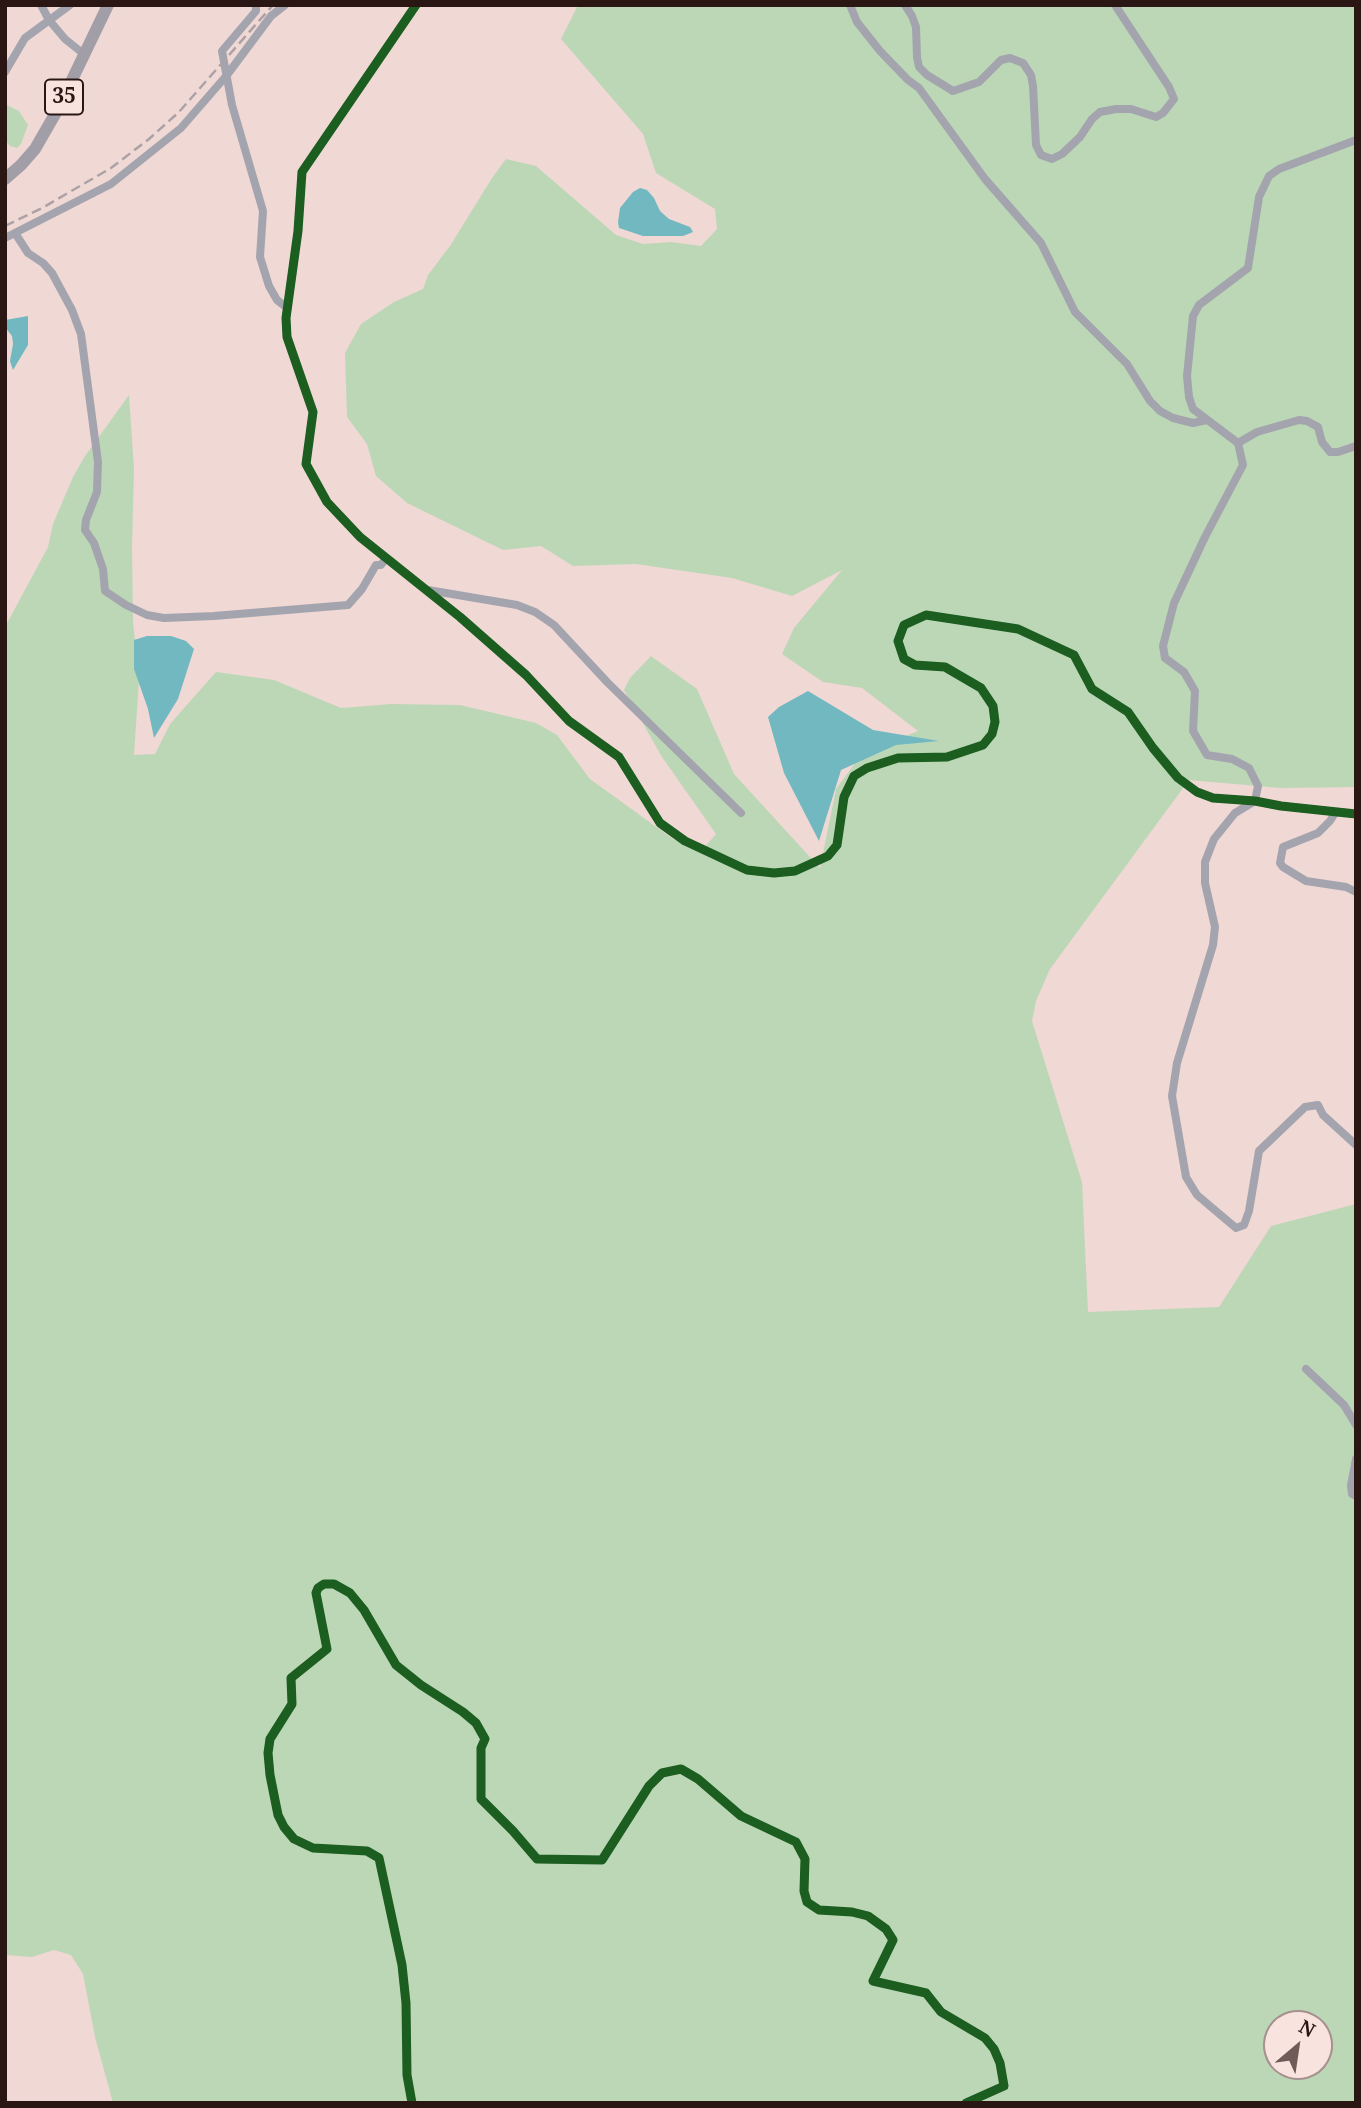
<!DOCTYPE html>
<html>
<head>
<meta charset="utf-8">
<style>
	body { margin:0 }
	#map { position:relative; width:1361px; height:2108px; overflow:hidden; background:#f0d8d5; font-family:"Noto Serif",serif }
	canvas { display:block }
	.frame { position:absolute; inset:0; border:7px solid #2a1714; pointer-events:none }
	.north { position:absolute; left:1263px; top:2010px; width:70px; height:70px; box-sizing:border-box; background:#f9e3df; border:2px solid #a6918e; border-radius:50%; rotate:29deg; font-size:19px; font-weight:700; line-height:28px; text-align:center; color:#2a1714 }
	.north::after { content:''; display:block; margin:auto; width:24px; height:32px; background:#6f5b58; clip-path:polygon(50% 0,100% 100%,50% 72%,0 100%) }
</style>
</head>
<body>
<div id="map">
<canvas width="1361" height="2108"></canvas>
<div class="frame"></div>
<div class="north">N</div>
</div>
<script>
const ctx = document.querySelector('canvas').getContext('2d');
ctx.lineJoin = 'round';
function fillPath(path, color) {
  ctx.fillStyle = color;
  ctx.fill(path, 'evenodd');
}
function poly(rows) {
  const path = new Path2D();
  for (const r of rows) {
    path.moveTo(r[0], r[1]);
    for (let i = 2; i < r.length; i += 2) path.lineTo(r[i], r[i + 1]);
  }
  return path;
}
function stroke(path, color, width, dash) {
  ctx.strokeStyle = color;
  ctx.lineWidth = width;
  ctx.lineCap = dash ? 'butt' : 'round';
  ctx.setLineDash(dash || []);
  ctx.stroke(path);
}
function drawText(font, color, halo, rows, align = 'center') {
  ctx.font = font + ' "Noto Serif",serif';
  ctx.lineWidth = 6;
  ctx.setLineDash([]);
  ctx.textBaseline = 'middle';
  ctx.strokeStyle = halo;
  ctx.fillStyle = color;
  for (const [text, x, y, turn = 0] of rows) {
    ctx.save();
    ctx.translate(x, y);
    ctx.rotate((+turn || 0) * Math.PI / 180);
    ctx.textAlign = isNaN(turn) ? turn : align;
    if (halo) ctx.strokeText(text, 0, 0);
    ctx.fillText(text, 0, 0);
    ctx.restore();
  }
}
const green = poly([
	[578,5,1356,5,1356,787,1281,788,1189,780,1050,969,1036,1001,1032,1021,1082,1182,1088,1312,1219,1307,1271,1226,1356,1204,1356,2103,113,2103,95,2037,83,1974,71,1955,54,1950,32,1957,5,1955,5,627,48,547,53,524,73,477,85,456,129,395,134,469,132,546,133,621,139,680,134,755,155,754,170,724,216,672,274,680,341,708,391,704,460,705,536,723,557,735,590,779,673,839,701,851,716,834,662,757,624,690,630,678,651,656,697,689,734,774,820,868,836,789,862,754,918,731,862,688,823,682,782,654,794,628,842,570,792,596,732,578,636,564,573,566,541,546,503,550,407,503,376,476,367,444,347,417,345,353,361,324,394,302,423,289,428,275,450,246,492,178,506,159,536,166,616,235,643,244,671,242,701,246,717,229,715,209,656,173,643,134,561,39],
	[1277,2024,1319,2024,1319,2066,1277,2066],
	[7,105,19,111,28,125,21,144,17,148,10,146,5,140,5,106]
]);
const water = poly([
	[640,188,647,190,654,198,660,211,669,219,690,227,693,232,683,236,643,236,619,228,618,222,620,208,633,192],
	[28,316,28,345,13,370,10,361,13,344,12,336,5,327,5,320],
	[147,636,171,636,186,641,194,649,178,699,154,738,148,709,134,669,134,640],
	[808,691,873,730,939,741,896,745,841,770,819,841,784,773,768,717,779,707]
]);
const minor = poly([
	[41,5,49,20,65,39,85,55],
	[256,5,256,11,222,51,232,105,263,211,260,257,269,286,277,300,286,307],
	[416,5,302,172,298,231,286,318,287,337,313,412,306,464,327,502,360,537,460,617,526,675,569,721,619,757,660,823,685,841,747,870,774,873,795,871,828,856,837,845,844,797,854,776,867,768,898,758,947,757,983,745,992,734,995,722,993,706,981,688,945,667,915,665,904,659,898,641,904,625,926,615,1018,629,1074,655,1092,689,1128,712,1153,748,1178,778,1197,792,1213,798,1255,801,1281,806,1356,814],
	[850,5,857,22,880,51,908,80,919,88,985,179,1041,243,1075,312,1127,364,1150,401,1160,411,1173,418,1193,423,1207,420],
	[905,5,912,16,916,27,917,57,919,67,927,75,953,91,979,82,1001,60,1010,58,1023,63,1031,75,1033,86,1036,145,1041,155,1052,159,1062,154,1080,137,1092,119,1100,112,1116,109,1131,109,1156,117,1163,113,1174,99,1169,87,1115,5],
	[5,72,25,38,70,5],
	[1356,140,1279,169,1269,176,1259,197,1248,268,1199,305,1193,316,1187,376,1189,397,1193,409,1238,443,1243,465,1205,537,1174,603,1163,646,1165,658,1184,672,1195,691,1193,731,1207,755,1232,759,1249,768,1258,786,1255,801,1235,813,1214,839,1205,862,1205,883,1215,927,1213,945,1177,1063,1172,1096,1186,1177,1197,1195,1236,1228,1244,1225,1249,1211,1259,1151,1305,1107,1318,1105,1323,1115,1356,1145],
	[15,233,28,253,43,263,52,273,72,310,81,334,98,462,97,492,86,520,85,530,94,543,103,569,105,591,126,605,147,615,164,618,214,616,348,605,362,589,376,565,381,565,386,558],
	[5,238,111,184,181,128,227,75,271,16,285,5],
	[1238,443,1257,432,1299,420,1307,421,1318,427,1322,442,1330,452,1338,452,1356,446],
	[428,590,517,605,535,612,554,625,608,683,741,813],
	[1335,813,1330,821,1318,833,1283,847,1280,863,1283,867,1306,881,1346,887,1356,892],
	[1306,1369,1344,1405,1356,1425],
	[1356,1459,1351,1485,1352,1494,1356,1496],
	[412,2103,407,2075,406,2003,402,1965,379,1858,367,1851,313,1848,294,1839,284,1827,278,1815,270,1775,268,1753,270,1739,292,1704,291,1678,327,1649,316,1593,318,1588,324,1584,334,1584,350,1593,364,1610,396,1665,421,1685,463,1712,476,1723,485,1739,481,1748,481,1799,513,1831,537,1859,602,1860,649,1786,662,1773,681,1769,698,1779,741,1816,796,1842,805,1859,804,1891,807,1902,819,1910,852,1912,868,1916,886,1929,893,1940,873,1981,926,1993,941,2012,985,2038,994,2049,1000,2063,1004,2086,966,2103]
]);
const trunk = poly([
	[5,179,21,165,35,149,58,109,108,5]
]);
const rail = poly([
	[5,226,42,208,111,168,149,139,179,112,273,5]
]);
const cycleway = poly([
	[416,5,302,172,298,231,286,318,287,337,313,412,306,464,327,502,360,537,460,617,526,675,569,721,619,757,660,823,685,841,747,870,774,873,795,871,828,856,837,845,844,797,854,776,867,768,898,758,947,757,983,745,992,734,995,722,993,706,981,688,945,667,915,665,904,659,898,641,904,625,926,615,1018,629,1074,655,1092,689,1128,712,1153,748,1178,778,1197,792,1213,798,1255,801,1281,806,1356,814],
	[412,2103,407,2075,406,2003,402,1965,379,1858,367,1851,313,1848,294,1839,284,1827,278,1815,270,1775,268,1753,270,1739,292,1704,291,1678,327,1649,316,1593,318,1588,324,1584,334,1584,350,1593,364,1610,396,1665,421,1685,463,1712,476,1723,485,1739,481,1748,481,1799,513,1831,537,1859,602,1860,649,1786,662,1773,681,1769,698,1779,741,1816,796,1842,805,1859,804,1891,807,1902,819,1910,852,1912,868,1916,886,1929,893,1940,873,1981,926,1993,941,2012,985,2038,994,2049,1000,2063,1004,2086,966,2103]
]);
const shields = [
	[64,97,38]
];
const shieldNames = [
	["35",64,97]
];
fillPath(green, '#bcd7b6');
fillPath(water, '#72b8c1');
stroke(minor, '#a4a4af', 8);
stroke(trunk, '#a29ea8', 12);
stroke(rail, '#aca2a6', 2.5, [10, 5]);
stroke(cycleway, '#1b5e20', 9);
for (const [x, y, w] of shields) {
  const box = new Path2D();
  box.roundRect(x - w / 2, y - 17.5, w, 35, 5);
  ctx.fillStyle = '#f9e3df';
  ctx.fill(box);
  stroke(box, '#2a1714', 2);
}
drawText('bold 21px', '#2a1714', null, shieldNames);
</script>
</body>
</html>
